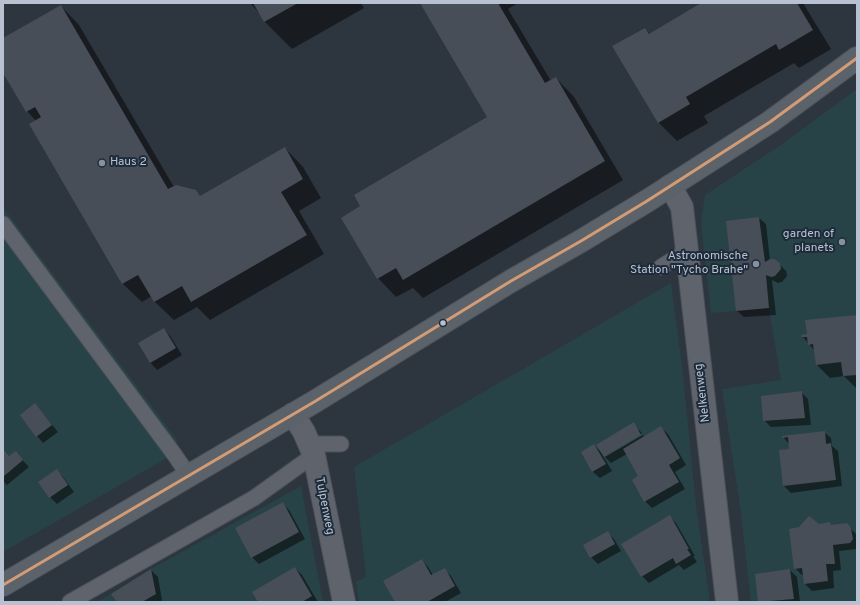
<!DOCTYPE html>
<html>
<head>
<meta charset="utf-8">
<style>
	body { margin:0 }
	#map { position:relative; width:860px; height:605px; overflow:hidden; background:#2d353f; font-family:Overpass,sans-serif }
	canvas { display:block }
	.frame { position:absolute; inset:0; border:4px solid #b7c1cf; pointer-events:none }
</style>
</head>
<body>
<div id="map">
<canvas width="860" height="605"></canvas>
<div class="frame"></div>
</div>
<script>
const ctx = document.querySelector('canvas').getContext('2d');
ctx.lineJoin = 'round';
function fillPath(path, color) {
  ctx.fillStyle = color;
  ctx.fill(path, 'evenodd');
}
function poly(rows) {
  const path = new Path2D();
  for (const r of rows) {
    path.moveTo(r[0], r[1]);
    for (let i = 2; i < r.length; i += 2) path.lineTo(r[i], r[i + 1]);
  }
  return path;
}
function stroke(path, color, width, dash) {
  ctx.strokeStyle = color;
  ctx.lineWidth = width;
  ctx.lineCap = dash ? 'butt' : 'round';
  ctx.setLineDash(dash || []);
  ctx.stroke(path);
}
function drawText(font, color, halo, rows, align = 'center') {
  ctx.font = font + ' Overpass,sans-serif';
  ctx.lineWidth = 4;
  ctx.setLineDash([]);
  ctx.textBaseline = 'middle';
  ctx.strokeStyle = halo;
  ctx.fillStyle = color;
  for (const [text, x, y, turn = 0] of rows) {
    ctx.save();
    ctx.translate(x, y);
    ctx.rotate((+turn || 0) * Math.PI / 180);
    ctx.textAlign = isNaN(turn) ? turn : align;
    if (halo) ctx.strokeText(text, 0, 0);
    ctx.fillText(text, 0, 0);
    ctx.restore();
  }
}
const green = poly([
	[857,89,857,602,751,602,741,513,722,389,781,380,769,308,711,313,701,223,705,195,782,144],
	[3,207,177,440,174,454,3,552],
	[671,283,682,365,696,505,710,602,359,602,356,582,366,577,354,467],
	[301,486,323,602,97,602,151,569]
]);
const shadow = poly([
	[250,3,361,3,364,8,292,49,265,22,259,13],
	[421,3,518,3,508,9,551,81,556,78,574,97,623,180,423,298,413,288,396,297,378,278,361,207,489,117],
	[703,3,803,3,831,49,799,68,794,63,704,116,708,123,677,141,658,122,645,29,650,34],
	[61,6,79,25,174,187,195,191,201,197,285,148,303,167,321,198,299,211,324,254,210,320,197,307,174,320,155,302,152,296,142,302,123,284,30,124,36,121,27,111,3,71,3,39],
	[759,218,766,224,770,260,779,264,786,271,787,276,782,282,778,283,772,280,776,315,744,317,737,311],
	[857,316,857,389,844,376,830,378,817,365,815,351,802,336,808,335],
	[164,329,170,336,182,355,157,370,151,363,139,343],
	[801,392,808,399,811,425,771,427,764,420],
	[35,404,58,432,43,443,37,436],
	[633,424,642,433,605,455,605,457,603,456,612,471,600,478,593,472,582,453,594,445,601,452],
	[661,428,668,434,686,465,675,472,685,489,652,508,645,501,640,477,627,454,611,463,605,457,643,435,645,438],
	[824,432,831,438,832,446,838,451,842,486,791,493,784,486,780,451,790,450,789,444,783,437],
	[3,450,10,457,15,452,29,467,7,485,3,481],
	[57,470,63,477,74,492,57,504,50,497],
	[282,503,289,510,305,539,259,564,252,557,236,528],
	[670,517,676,523,695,556,693,556,697,562,684,570,679,565,649,583,642,576],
	[830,524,832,526,847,525,857,535,857,549,839,551,841,570,833,571,834,588,812,591,805,584,804,575,802,575,795,568,818,525],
	[607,532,614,539,621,551,598,564,591,557,584,546],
	[422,560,428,567,433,575,444,569,451,576,461,593,445,602,396,602],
	[295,568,302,575,318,602,259,602],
	[151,570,158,577,162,600,160,602,118,602],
	[790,570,797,577,800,602,759,602,756,575]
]);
const building = poly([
	[253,3,298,3,264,22],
	[420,3,498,3,545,83,556,77,605,161,403,280,396,268,377,279,341,218,360,206,354,195,487,117],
	[701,3,797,3,813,30,779,50,776,44,686,97,690,104,658,123,612,46,645,28,649,34],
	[61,5,168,189,176,185,196,190,200,196,285,147,303,179,281,192,307,235,191,302,182,286,154,302,138,275,122,284,29,124,41,117,35,107,26,112,3,73,3,38],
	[759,217,765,262,770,259,774,259,780,263,781,269,775,276,771,277,766,275,769,308,736,311,726,221],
	[857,315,857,375,843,376,841,362,816,365,813,344,808,345,807,337,801,337,801,335,807,334,805,320],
	[164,328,176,348,150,363,138,343],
	[802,391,805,418,763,421,761,396],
	[35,403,52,425,36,437,20,415],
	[634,422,641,435,604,457,596,445],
	[661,426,680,458,669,465,679,482,644,502,632,480,638,476,623,449],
	[825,431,826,444,831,443,836,480,783,486,779,450,789,449,788,437,782,438,782,436],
	[594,444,606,464,592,472,581,452],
	[3,449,9,456,16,451,23,460,3,477],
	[57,469,68,485,49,498,38,482],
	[283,502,299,532,251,558,235,528],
	[670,515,689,549,687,549,691,555,676,564,673,558,641,577,621,544],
	[809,516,819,524,830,522,831,525,847,523,851,528,853,539,850,543,833,545,835,564,826,564,828,581,804,584,802,568,794,569,789,529,799,527],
	[608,531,615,544,590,558,583,545],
	[422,559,431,575,445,568,455,586,427,602,395,602,383,581],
	[295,567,312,596,302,602,258,602,252,592],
	[151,569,156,594,142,602,117,602,111,594],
	[790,569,794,599,758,602,755,574]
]);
const lane = poly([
	[3,224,174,454,189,476],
	[661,267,687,251],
	[309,444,341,444],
	[70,602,254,498,314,455]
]);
const street = poly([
	[670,186,682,207,727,602],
	[293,414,304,432,314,455,344,602]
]);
const secondary = poly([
	[3,585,314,402,511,281,581,241,647,201,770,122,857,58]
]);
const bus1 = poly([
	[3,585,314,402,511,281,581,241,647,201,770,122,857,58]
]);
const markers = [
	[102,163,4,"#87909d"],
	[842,242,4,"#87909d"],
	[756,264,4,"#87909d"],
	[443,323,3.5,"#b7c1cf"]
];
const poiNames = [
	["Haus 2",110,163,"left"],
	["garden of",834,235],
	["planets",834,249],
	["Astronomische",748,257],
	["Station \"Tycho Brahe\"",748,271]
];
const streetNames = [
	["Nelkenweg",703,393,-97],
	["Tulpenweg",324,506,79]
];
fillPath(green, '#284347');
fillPath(shadow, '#0007');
fillPath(building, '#474e57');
stroke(lane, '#4c5159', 17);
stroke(street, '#4c5159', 24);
stroke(secondary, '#4c5159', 24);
stroke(lane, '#5e636c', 15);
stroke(street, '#5e636c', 22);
stroke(secondary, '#5c626a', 22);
stroke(bus1, '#d39c74', 3);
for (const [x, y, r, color] of markers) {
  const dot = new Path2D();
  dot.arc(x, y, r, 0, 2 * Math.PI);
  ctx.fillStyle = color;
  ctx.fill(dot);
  stroke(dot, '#1e2b3b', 1.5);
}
drawText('12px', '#b7c1cf', '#1e2b3b', poiNames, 'right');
drawText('12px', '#b7c1cf', '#1e2b3b', streetNames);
</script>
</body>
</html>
